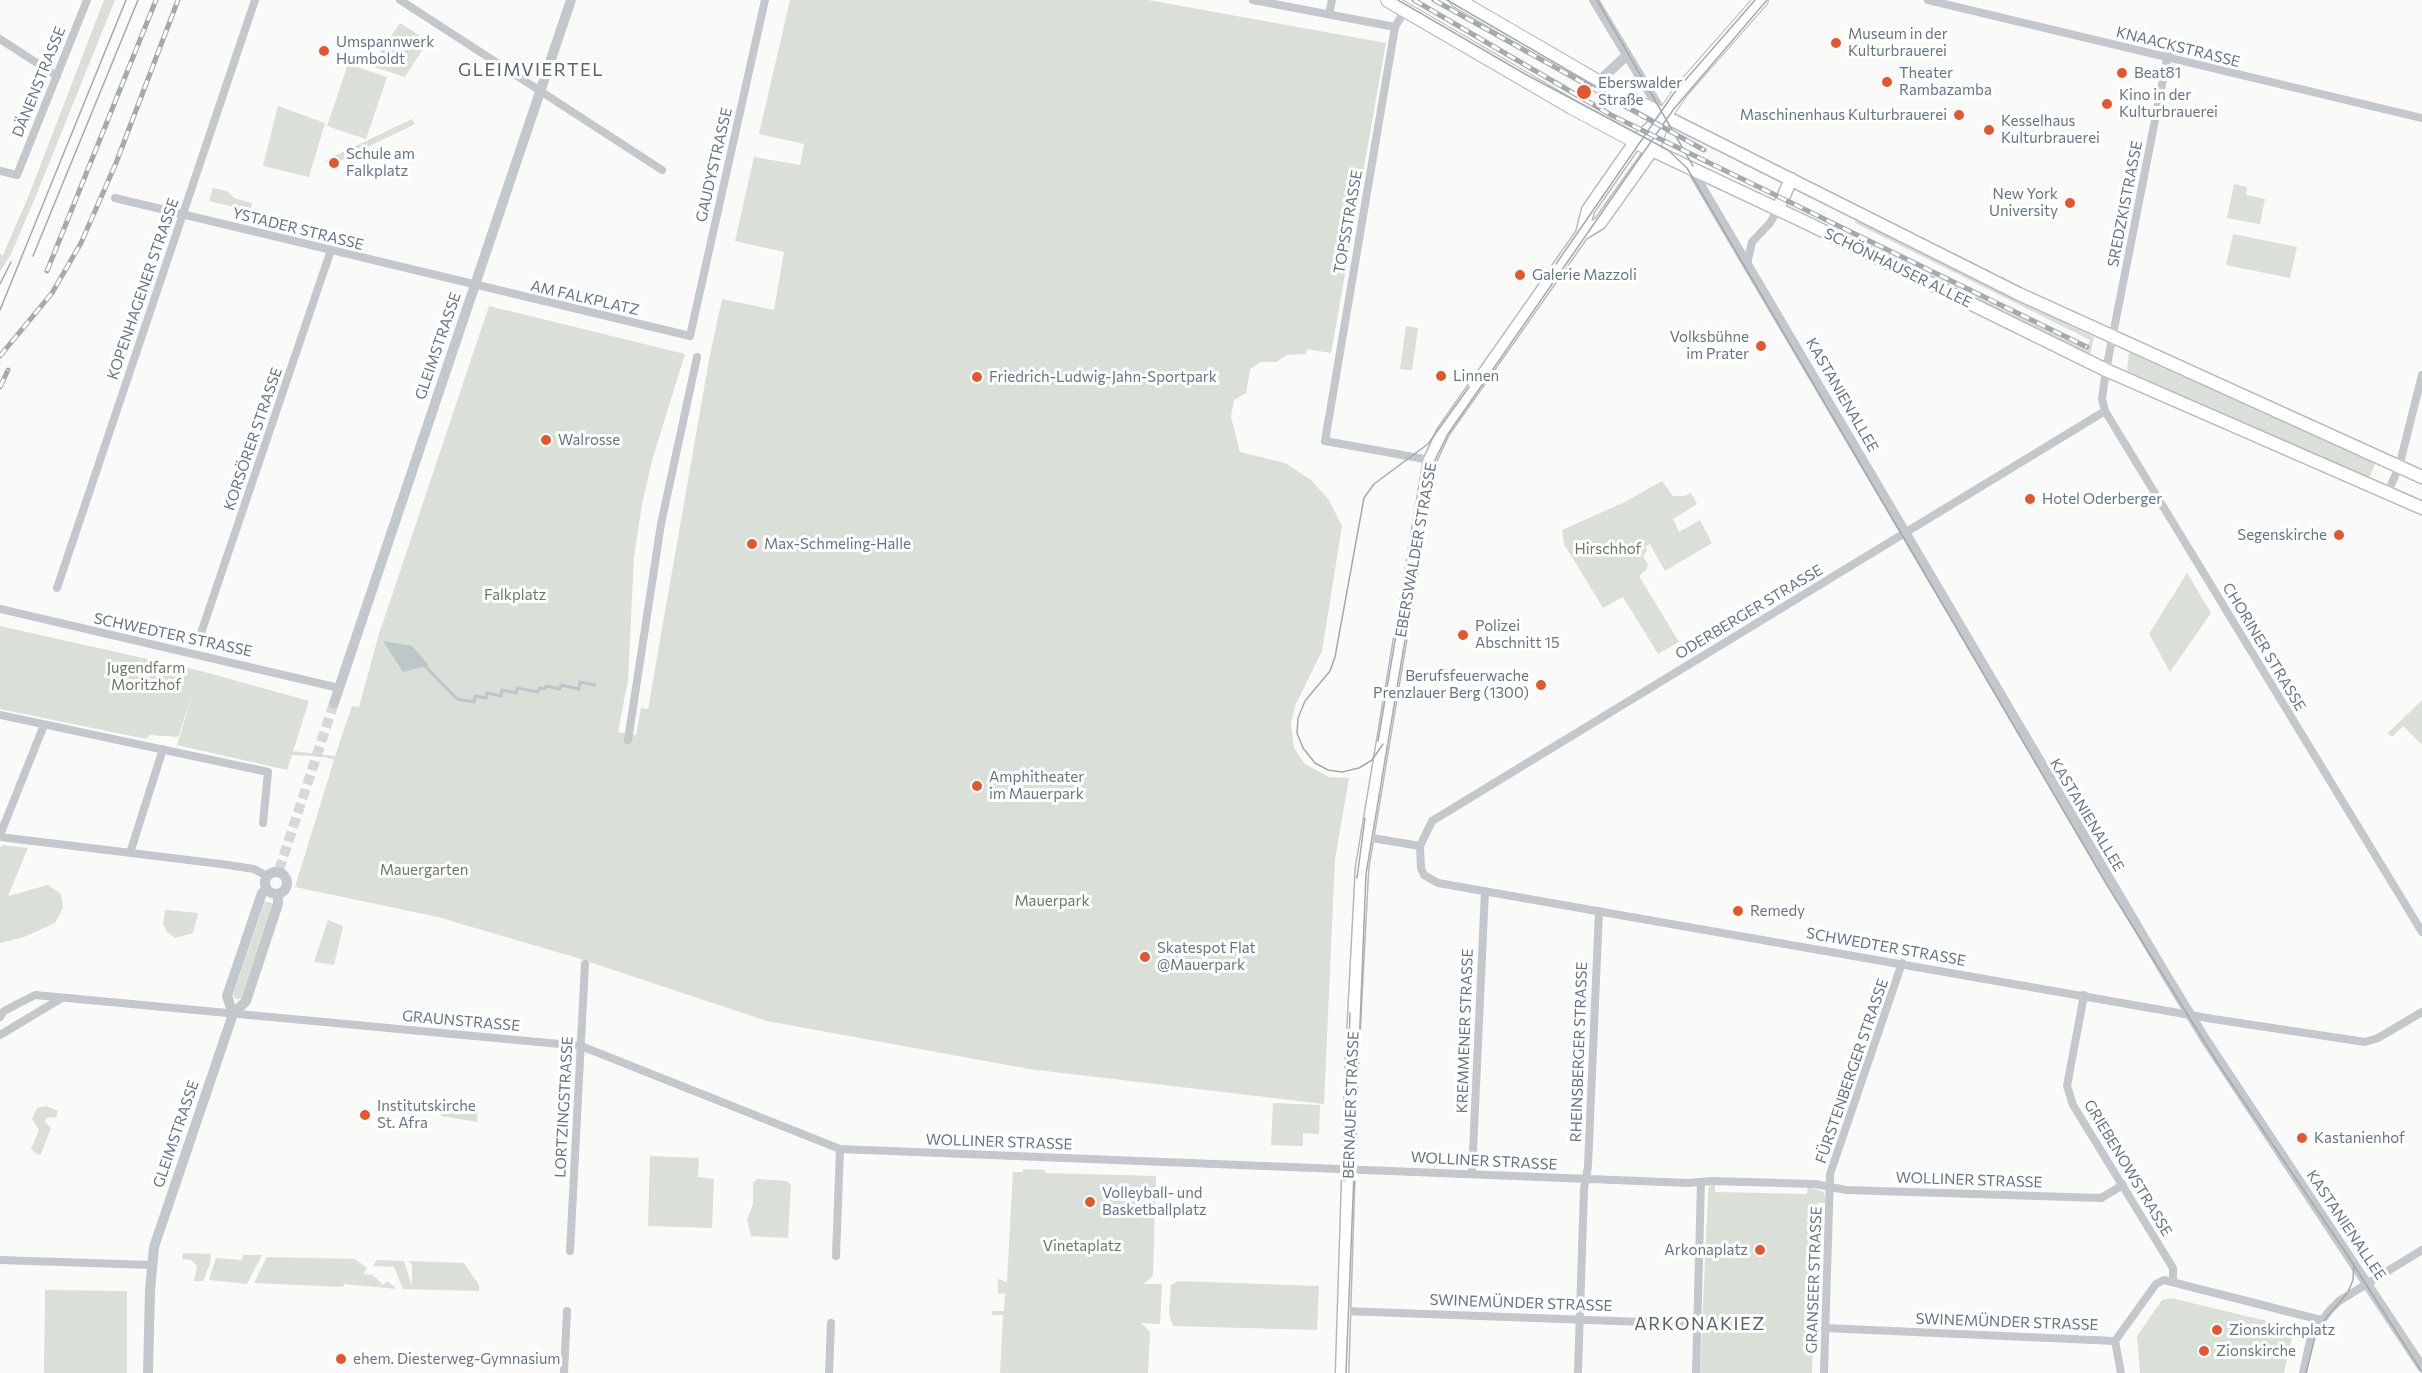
<!DOCTYPE html>
<html>
<head>
<meta charset="utf-8">
<style>
	body { margin:0 }
	canvas { display:block; background:#fafaf8 }
</style>
</head>
<body>
<canvas width="2422" height="1373"></canvas>
<script>
const ctx = document.querySelector('canvas').getContext('2d');
ctx.lineJoin = 'round';
function fillPath(path, color) {
  ctx.fillStyle = color;
  ctx.fill(path, 'evenodd');
}
function poly(rows) {
  const path = new Path2D();
  for (const r of rows) {
    if (r.length === 3) {
      path.moveTo(r[0] + r[2], r[1]);
      path.arc(r[0], r[1], r[2], 0, 2 * Math.PI);
      continue;
    }
    path.moveTo(r[0], r[1]);
    for (let i = 2; i < r.length; i += 2) path.lineTo(r[i], r[i + 1]);
  }
  return path;
}
function stroke(path, color, width, dash) {
  ctx.strokeStyle = color;
  ctx.lineWidth = width;
  ctx.lineCap = dash ? 'butt' : 'round';
  ctx.setLineDash(dash || []);
  ctx.stroke(path);
}
function drawText(font, color, halo, rows, align = 'center') {
  ctx.font = font + ' Commissioner,sans-serif';
  ctx.lineWidth = 6;
  ctx.setLineDash([]);
  ctx.textBaseline = 'middle';
  ctx.strokeStyle = halo;
  ctx.fillStyle = color;
  for (const [text, x, y, turn = 0] of rows) {
    ctx.save();
    ctx.translate(x, y);
    ctx.rotate((+turn || 0) * Math.PI / 180);
    ctx.textAlign = isNaN(turn) ? turn : align;
    if (halo) ctx.strokeText(text, 0, 0);
    ctx.fillText(text, 0, 0);
    ctx.restore();
  }
}
const green = poly([
	[104,0,115,0,35,198,11,254,0,272,0,254,3,255,29,195],
	[790,0,1148,0,1386,43,1331,353,1307,349,1306,354,1287,355,1276,362,1261,362,1250,369,1246,393,1234,400,1231,417,1240,452,1285,463,1311,480,1329,500,1342,526,1322,651,1295,706,1291,724,1294,748,1305,764,1329,777,1349,778,1335,859,1324,1104,1029,1069,767,1021,574,957,438,917,295,887,334,760,324,757,292,755,287,770,177,745,193,693,178,737,150,735,146,739,0,709,0,626,201,671,309,701,293,751,335,756,352,706,359,707,379,634,489,306,685,354,653,457,642,504,634,557,628,680,618,732,636,735,641,708,648,709,709,360,722,299,774,310,784,252,735,241,754,157,800,165,804,144,759,134],
	[400,23,428,41,405,77,371,66],
	[348,64,387,77,366,139,327,126],
	[278,106,325,123,309,177,263,166],
	[412,119,415,124,329,166,326,160],
	[2234,184,2247,187,2246,195,2265,199,2260,224,2227,218],
	[213,188,227,191,234,198,252,203,250,211,209,201],
	[1857,220,2094,337,2090,356,1847,237,1849,234,2086,349,2090,340,1855,223],
	[2233,234,2297,247,2290,278,2226,265],
	[1406,326,1418,328,1412,370,1400,369],
	[2129,352,2376,462,2368,480,2127,371],
	[1662,481,1673,496,1684,496,1691,493,1697,504,1673,519,1679,532,1700,520,1712,543,1665,571,1650,544,1645,547,1647,551,1643,556,1648,565,1646,570,1639,576,1679,642,1658,654,1623,597,1603,608,1564,544,1562,530,1627,501],
	[2187,573,2211,613,2170,672,2149,634],
	[2422,700,2422,745,2403,726,2392,737,2388,733],
	[3,845,28,848,8,896,48,885,61,894,63,908,55,923,24,937,0,943,0,847],
	[265,901,274,904,242,998,236,999,233,995],
	[165,910,198,913,193,933,175,938,167,932,163,924],
	[328,920,343,926,334,965,314,962],
	[461,1103,478,1104,477,1122,441,1116,442,1108,459,1110],
	[1273,1103,1320,1105,1319,1134,1303,1133,1303,1146,1271,1145],
	[46,1106,58,1111,56,1117,46,1118,45,1122,51,1128,41,1154,38,1155,31,1149,39,1130,32,1119,37,1108],
	[650,1156,699,1158,698,1177,714,1179,712,1228,648,1226],
	[1023,1169,1045,1170,1045,1173,1156,1176,1153,1275,1144,1284,1162,1284,1160,1324,1141,1323,1150,1332,1148,1373,1000,1373,1003,1315,992,1315,992,1311,1004,1311,1005,1293,998,1294,998,1279,1007,1282,1013,1172,1023,1172],
	[757,1179,787,1181,791,1185,788,1238,751,1236,747,1220,753,1204,753,1183],
	[1715,1185,1715,1192,1807,1194,1808,1187,1824,1192,1826,1203,1818,1203,1814,1307,1821,1308,1821,1316,1814,1316,1814,1339,1820,1340,1819,1347,1813,1347,1812,1373,1700,1373,1708,1193,1709,1186],
	[183,1253,211,1254,210,1264,203,1281,194,1281,197,1266,191,1260,182,1259],
	[243,1255,262,1255,247,1284,209,1280,216,1258,242,1260],
	[267,1257,355,1259,367,1268,363,1274,373,1275,383,1285,387,1281,397,1289,344,1284,343,1287,254,1283],
	[377,1260,404,1261,412,1286,412,1264,407,1261,464,1263,479,1285,479,1291,403,1289,394,1267,373,1266],
	[1178,1281,1319,1286,1317,1330,1173,1326,1169,1314,1171,1285],
	[45,1290,127,1291,127,1373,44,1373],
	[2171,1298,2288,1326,2292,1337,2284,1373,2140,1373,2137,1336,2162,1300]
]);
const water = poly([
	[383,641,412,646,429,665,403,672]
]);
const stream = poly([
	[425,666,457,699,474,702,475,696,486,698,487,693,501,696,502,690,516,693,517,688,538,692,539,688,545,689,546,686,560,689,561,685,579,689,580,682,595,685]
]);
const tertiaryTunnel = poly([
	[279,870,334,703]
]);
const minor = poly([
	[400,0,662,170],
	[1253,0,1395,27],
	[1928,0,2422,118],
	[1405,10,1395,27,1325,441,1430,460],
	[1329,14,1332,0],
	[0,39,57,76],
	[2173,43,2167,59,2106,370,2102,399,2105,411,2422,932],
	[0,171,17,175,87,0],
	[115,198,690,336,765,0],
	[1747,264,1752,242,1770,223,1778,209],
	[2105,411,1432,821,1420,846,1421,868,1424,875,1438,883,1631,917,2213,1019,2365,1042,2378,1038,2422,1012],
	[2387,494,2399,467,2422,375],
	[57,588,255,0],
	[0,609,339,688],
	[200,636,331,250],
	[0,715,268,772,263,823],
	[628,740,661,524,697,357],
	[0,835,44,725],
	[0,837,221,864,254,869,267,876],
	[1366,837,1420,846],
	[130,853,163,749],
	[2084,995,2067,1086,2073,1105,2173,1268,2173,1282],
	[0,1017,4,1011,35,995,581,1046,840,1149,1689,1183,1712,1181,1815,1184,1846,1190,2101,1198,2123,1185],
	[0,1035,60,999],
	[1472,1173,1485,891],
	[570,1251,585,964],
	[836,1256,840,1149],
	[0,1260,151,1265],
	[1344,1311,1697,1324],
	[1825,1328,2115,1341],
	[564,1373,567,1311],
	[829,1373,831,1323],
	[1578,1373,1584,1189,1588,1166,1599,911],
	[1696,1373,1701,1182],
	[1824,1373,1830,1174,1902,963],
	[2121,1373,2115,1341,2156,1284,2164,1280,2321,1320],
	[2303,1373,2311,1336,2329,1311,2339,1301,2422,1250]
]);
const tertiary = poly([
	[1594,0,1664,116],
	[1598,82,1626,56],
	[1692,171,2166,975,2205,1039,2422,1367],
	[334,703,571,0],
	[276,883,11],
	[233,1014,227,996,262,893,267,890],
	[148,1373,150,1290,154,1247,233,1014,246,1001,278,904,278,894]
]);
const secondary = poly([
	[1778,209,1791,179],
	[1582,234,1600,223,1652,150,1807,223,2106,370,2422,508],
	[1342,1373,1352,1059,1362,868,1430,460,1443,432,1582,234,1588,210,1636,141,1664,116,2019,294,2422,477]
]);
const primary = poly([
	[1388,0,1572,107,1652,150,1664,116,1681,91,1761,0],
	[1457,0,1598,82,1664,116]
]);
const tram = poly([
	[1398,0,1525,74,1668,150,1687,168,2107,885,2217,1062,2346,1253,2422,1372],
	[1447,0,1662,125],
	[1597,0,1693,166],
	[33,256,138,0],
	[1556,264,1674,93,1755,0],
	[0,284,11,262],
	[0,310,126,0],
	[1378,741,1407,570],
	[1383,744,1372,760,1359,768,1342,772,1328,770,1315,763,1303,748,1297,733,1298,718,1305,701,1330,671,1335,657,1364,498,1374,484,1428,444,1469,387],
	[1357,878,1365,818],
	[1344,1181,1350,1013],
	[1346,1373,1366,874,1435,460,1448,434,1673,110,1767,0],
	[2306,1373,2317,1329,2348,1292,2353,1280,2354,1264]
]);
const rail = poly([
	[1414,0,1611,115,2087,347],
	[1434,0,1704,150],
	[47,271,156,0],
	[0,356,52,293,81,243,116,163,178,0],
	[0,387,8,370]
]);
const markers = [
	[1836,43,6,"#e4572e"],
	[324,51,6,"#e4572e"],
	[2122,73,6,"#e4572e"],
	[1887,82,6,"#e4572e"],
	[1584,92,8,"#e4572e"],
	[2107,104,6,"#e4572e"],
	[1959,115,6,"#e4572e"],
	[1989,130,6,"#e4572e"],
	[334,163,6,"#e4572e"],
	[2070,203,6,"#e4572e"],
	[1520,275,6,"#e4572e"],
	[1761,346,6,"#e4572e"],
	[1441,376,6,"#e4572e"],
	[977,377,6,"#e4572e"],
	[546,440,6,"#e4572e"],
	[2030,499,6,"#e4572e"],
	[2339,535,6,"#e4572e"],
	[752,544,6,"#e4572e"],
	[1463,635,6,"#e4572e"],
	[1541,685,6,"#e4572e"],
	[977,786,6,"#e4572e"],
	[1738,911,6,"#e4572e"],
	[1145,957,6,"#e4572e"],
	[365,1115,6,"#e4572e"],
	[2302,1138,6,"#e4572e"],
	[1090,1202,6,"#e4572e"],
	[1760,1250,6,"#e4572e"],
	[2217,1330,6,"#e4572e"],
	[2204,1351,6,"#e4572e"],
	[341,1359,6,"#e4572e"]
];
const poiNames = [
	["Museum in der",1848,34],
	["Kulturbrauerei",1848,51],
	["Umspannwerk",336,42],
	["Humboldt",336,59],
	["Theater",1899,73],
	["Rambazamba",1899,90],
	["Beat81",2134,73],
	["Eberswalder",1598,83],
	["Straße",1598,100],
	["Kino in der",2119,95],
	["Kulturbrauerei",2119,112],
	["Maschinenhaus Kulturbrauerei",1947,115,"right"],
	["Kesselhaus",2001,121],
	["Kulturbrauerei",2001,138],
	["Schule am",346,154],
	["Falkplatz",346,171],
	["New York",2058,194,"right"],
	["University",2058,211,"right"],
	["Galerie Mazzoli",1532,275],
	["Volksbühne",1749,337,"right"],
	["im Prater",1749,354,"right"],
	["Linnen",1453,376],
	["Friedrich-Ludwig-Jahn-Sportpark",989,377],
	["Walrosse",558,440],
	["Hotel Oderberger",2042,499],
	["Segenskirche",2327,535,"right"],
	["Max-Schmeling-Halle",764,544],
	["Polizei",1475,626],
	["Abschnitt 15",1475,643],
	["Berufsfeuerwache",1529,676,"right"],
	["Prenzlauer Berg (1300)",1529,693,"right"],
	["Amphitheater",989,777],
	["im Mauerpark",989,794],
	["Remedy",1750,911],
	["Skatespot Flat",1157,948],
	["@Mauerpark",1157,965],
	["Institutskirche",377,1106],
	["St. Afra",377,1123],
	["Kastanienhof",2314,1138],
	["Volleyball- und",1102,1193],
	["Basketballplatz",1102,1210],
	["Arkonaplatz",1748,1250,"right"],
	["Zionskirchplatz",2229,1330],
	["Zionskirche",2216,1351],
	["ehem. Diesterweg-Gymnasium",353,1359]
];
const streetNames = [
	["KNAACKSTRASSE",2178,47,14],
	["DÄNENSTRASSE",39,82,-68],
	["GAUDYSTRASSE",714,165,-77],
	["SREDZKISTRASSE",2125,204,-79],
	["TOPSSTRASSE",1348,222,-80],
	["YSTADER STRASSE",298,229,14],
	["SCHÖNHAUSER ALLEE",1898,268,26],
	["KOPENHAGENER STRASSE",143,289,-71],
	["AM FALKPLATZ",585,298,13],
	["GLEIMSTRASSE",438,346,-71],
	["KASTANIENALLEE",1842,395,60],
	["KORSÖRER STRASSE",253,439,-71],
	["EBERSWALDER STRASSE",1416,550,-80],
	["ODERBERGER STRASSE",1749,612,-31],
	["SCHWEDTER STRASSE",173,635,12],
	["CHORINER STRASSE",2264,647,59],
	["KASTANIENALLEE",2087,815,59],
	["SCHWEDTER STRASSE",1886,947,10],
	["GRAUNSTRASSE",461,1021,5],
	["KREMMENER STRASSE",1465,1031,-88],
	["RHEINSBERGER STRASSE",1579,1052,-88],
	["FÜRSTENBERGER STRASSE",1852,1071,-71],
	["BERNAUER STRASSE",1351,1105,-88],
	["LORTZINGSTRASSE",564,1107,-87],
	["GLEIMSTRASSE",176,1134,-71],
	["WOLLINER STRASSE",999,1142,2],
	["WOLLINER STRASSE",1484,1161,3],
	["GRIEBENOWSTRASSE",2128,1168,59],
	["WOLLINER STRASSE",1969,1180,2],
	["KASTANIENALLEE",2346,1225,56],
	["GRANSEER STRASSE",1814,1280,-88],
	["SWINEMÜNDER STRASSE",1521,1303,2],
	["SWINEMÜNDER STRASSE",2007,1322,2]
];
const parkNames = [
	["Hirschhof",1608,549],
	["Falkplatz",515,595],
	["Jugendfarm",146,668],
	["Moritzhof",146,685],
	["Mauergarten",424,870],
	["Mauerpark",1052,901],
	["Vinetaplatz",1082,1246]
];
const quarterNames = [
	["GLEIMVIERTEL",531,70],
	["ARKONAKIEZ",1700,1324]
];
fillPath(green, '#dadfd7');
fillPath(water, '#bbc7cb');
stroke(stream, '#bbc7cb', 3);
stroke(tertiaryTunnel, '#d5d9db', 10, [10, 5]);
stroke(secondary, '#b3babf', 15);
stroke(primary, '#b5babe', 16);
stroke(minor, '#c3c8cc', 8);
stroke(tertiary, '#c3c8cc', 10);
stroke(secondary, '#fff', 12);
stroke(primary, '#fff', 14);
stroke(tram, '#a2aab0', 1.5);
stroke(rail, '#a2aab0', 5);
stroke(rail, '#fff', 3, [9]);
for (const [x, y, r, color] of markers) {
  const dot = new Path2D();
  dot.arc(x, y, r, 0, 2 * Math.PI);
  ctx.fillStyle = color;
  ctx.fill(dot);
  stroke(dot, '#fff', 2);
}
drawText('15px', '#657683', '#fff', poiNames, 'left');
drawText('15px', '#657683', '#fff', streetNames);
drawText('15px', '#687a64', '#fff', parkNames);
ctx.letterSpacing = '1.5px';
drawText('18px', '#57646e', '#fff', quarterNames);
ctx.letterSpacing = '0px';
</script>
</body>
</html>
